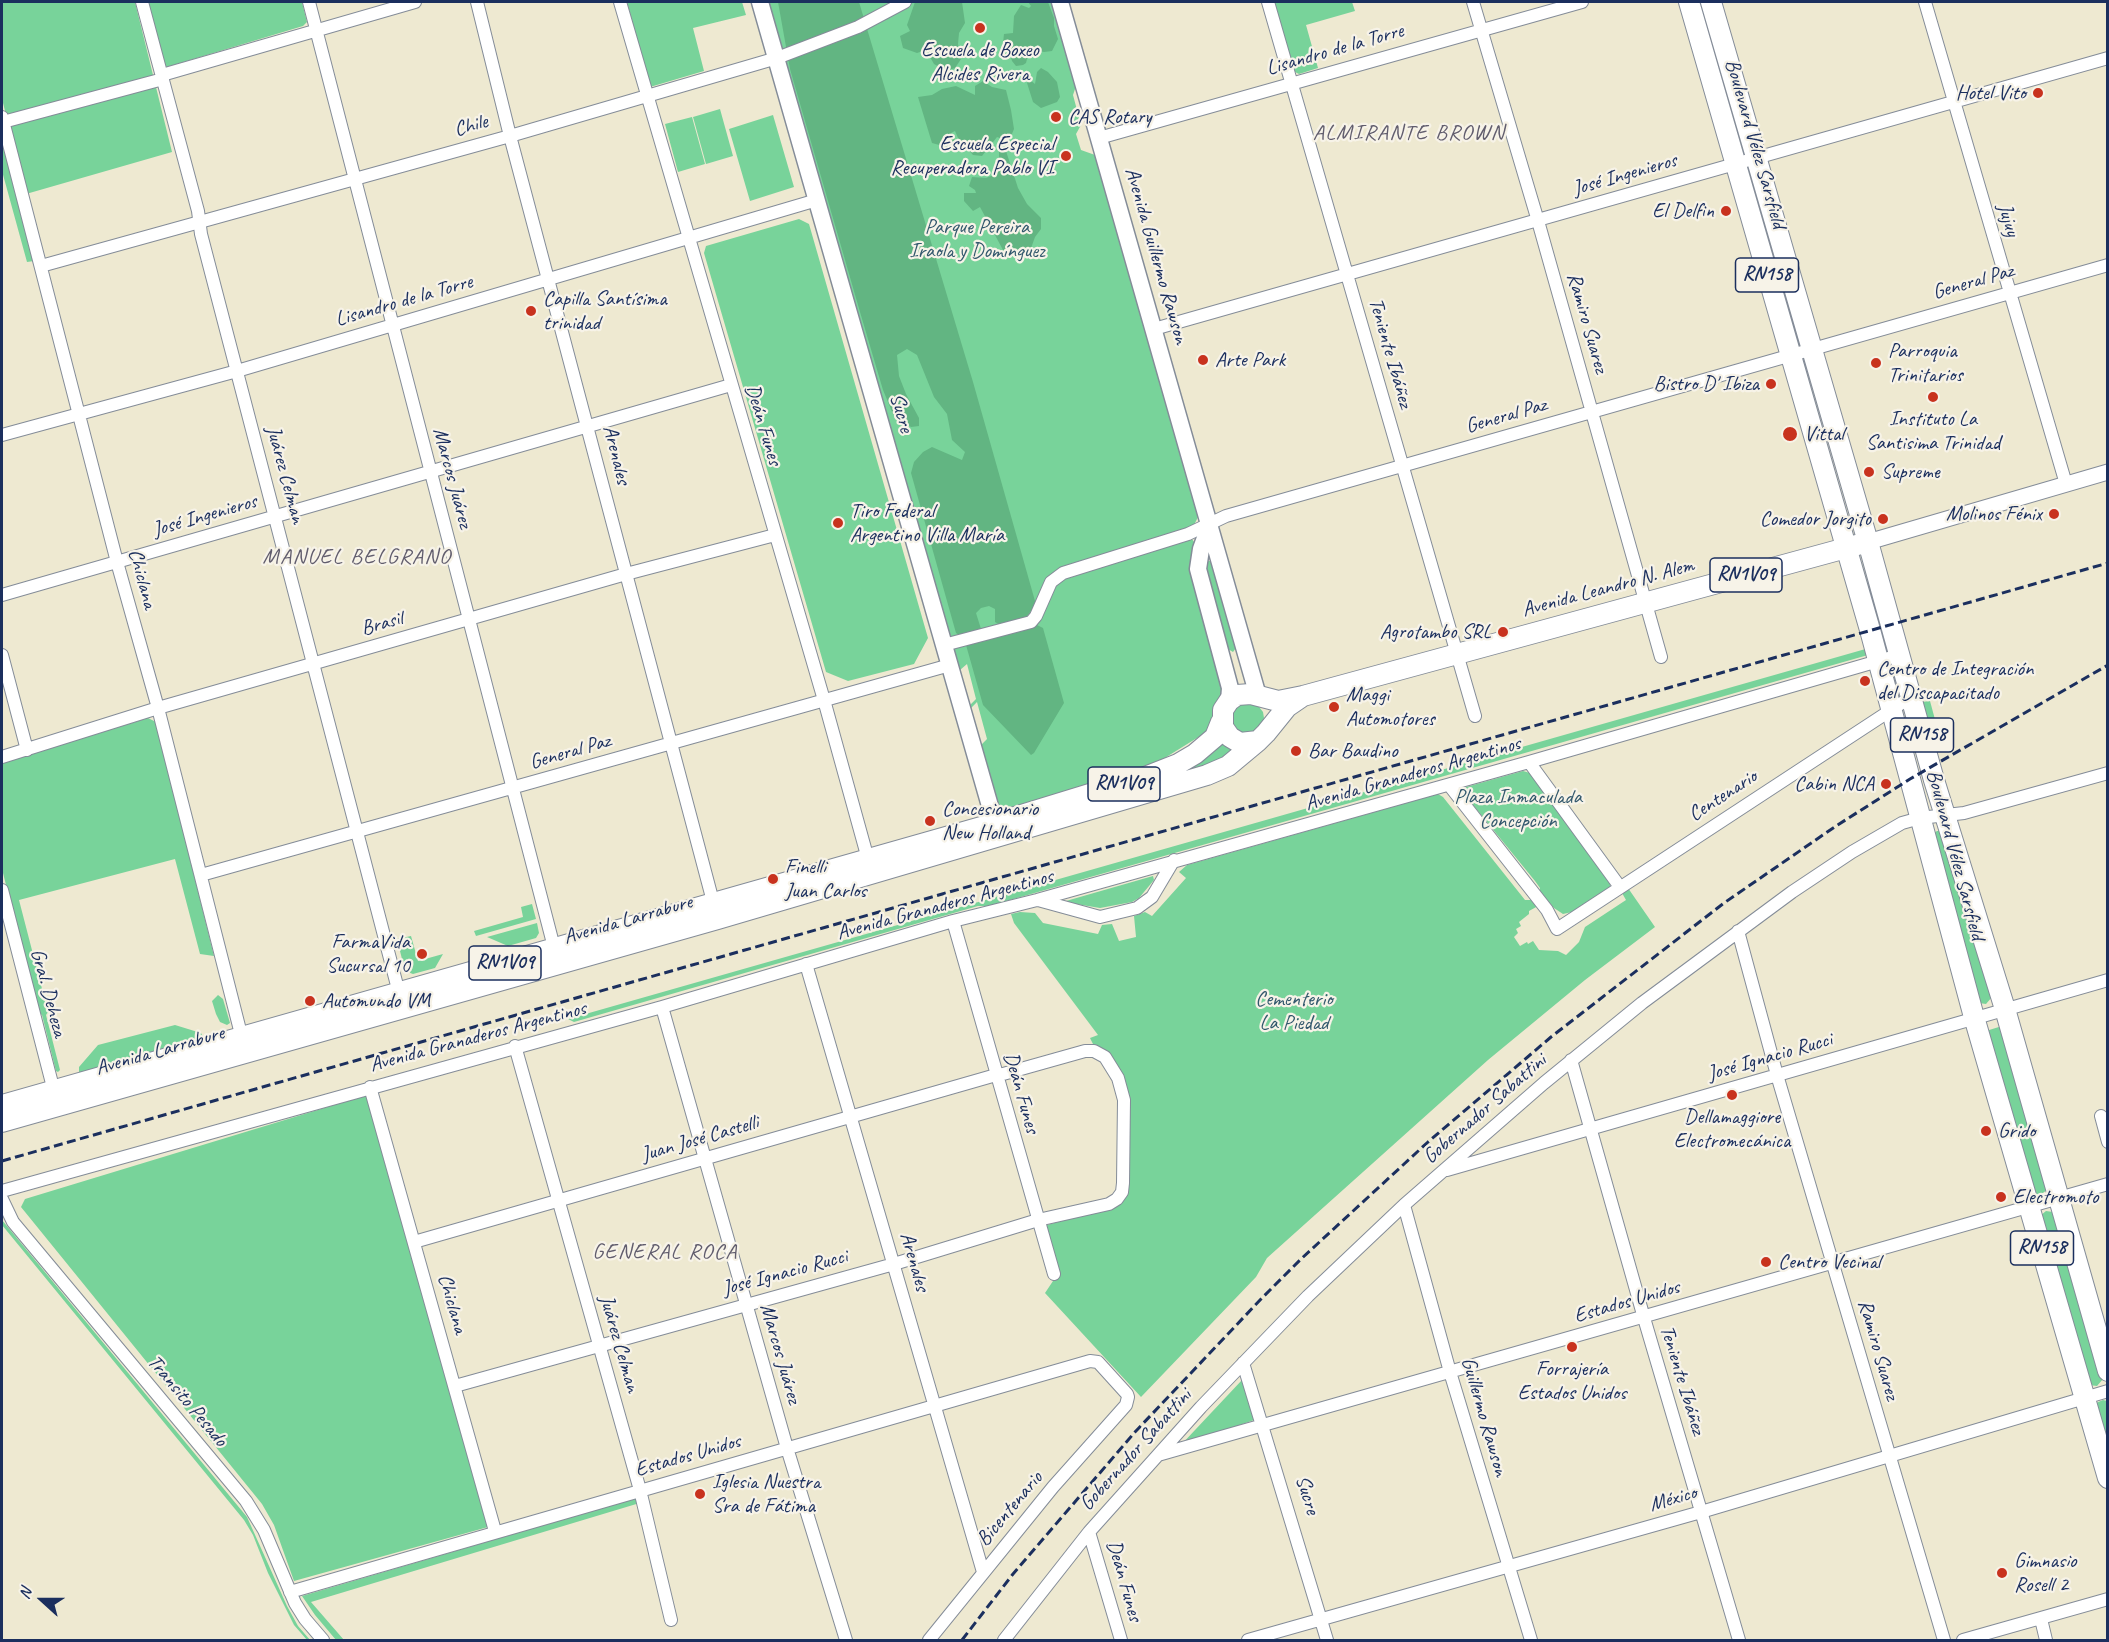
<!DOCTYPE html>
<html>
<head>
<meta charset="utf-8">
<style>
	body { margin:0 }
	#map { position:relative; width:2109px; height:1642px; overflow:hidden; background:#eee9d1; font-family:Caveat,sans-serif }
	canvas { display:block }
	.frame { position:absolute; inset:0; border:3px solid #1b2f5e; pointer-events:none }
	.north { position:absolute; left:12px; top:1570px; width:60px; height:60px; -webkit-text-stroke:4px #f7f3e8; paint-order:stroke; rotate:291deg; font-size:16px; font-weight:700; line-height:24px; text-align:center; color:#1b2f5e }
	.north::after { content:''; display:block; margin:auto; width:21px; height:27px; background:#1b2f5e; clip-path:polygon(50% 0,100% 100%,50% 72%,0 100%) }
</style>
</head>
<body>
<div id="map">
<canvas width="2109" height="1642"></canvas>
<div class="frame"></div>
<div class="north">N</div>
</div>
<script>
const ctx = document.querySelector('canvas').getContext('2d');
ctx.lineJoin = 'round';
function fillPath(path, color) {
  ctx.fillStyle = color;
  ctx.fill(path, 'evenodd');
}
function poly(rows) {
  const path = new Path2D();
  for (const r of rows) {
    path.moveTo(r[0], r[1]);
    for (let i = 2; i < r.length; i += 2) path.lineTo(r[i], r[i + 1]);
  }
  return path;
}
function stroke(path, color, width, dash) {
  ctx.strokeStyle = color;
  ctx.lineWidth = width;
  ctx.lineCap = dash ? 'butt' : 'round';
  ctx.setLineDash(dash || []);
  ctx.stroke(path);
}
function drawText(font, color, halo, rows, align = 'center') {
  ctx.font = font + ' Caveat,sans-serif';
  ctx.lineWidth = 4.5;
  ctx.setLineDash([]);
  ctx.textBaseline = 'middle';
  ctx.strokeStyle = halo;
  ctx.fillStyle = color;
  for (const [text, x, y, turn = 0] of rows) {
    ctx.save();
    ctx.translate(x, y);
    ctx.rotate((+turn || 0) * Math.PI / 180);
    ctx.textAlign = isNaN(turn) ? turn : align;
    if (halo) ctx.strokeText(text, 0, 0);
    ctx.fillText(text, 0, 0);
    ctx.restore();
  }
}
const green = poly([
	[2,2,135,2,172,152,26,194,2,99],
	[147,2,302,2,307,22,303,26,167,67,165,65],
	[627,2,742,2,746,15,693,28,704,71,650,87],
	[766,2,898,2,872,22,911,2,1052,2,1076,86,1073,95,1081,125,1076,134,1081,150,1095,155,1198,517,1193,527,1056,582,1192,539,1196,545,1191,558,1192,569,1223,692,1215,707,1211,723,1205,733,1155,764,1008,810,999,806,996,801,981,745,987,739,977,702,971,708,970,705,976,699,967,664,960,670,953,647,1033,615,951,638],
	[1274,2,1352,2,1355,11,1306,25,1318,68,1299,74,1295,72],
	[720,109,733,156,706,164,693,117],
	[773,115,794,187,750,201,729,129],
	[692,117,705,164,678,172,665,124],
	[2,141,34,261,27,262,2,171],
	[799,219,809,224,928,638,914,664,848,681,826,672,704,253,706,246],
	[1207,561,1211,561,1236,648,1233,652,1228,649,1205,565],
	[1869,648,1868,655,989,906,978,906,574,1022,568,1019],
	[1930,701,1943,749,1932,755,1922,702],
	[1239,702,1256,703,1263,712,1264,718,1261,729,1247,736,1233,730,1230,710],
	[148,718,156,722,214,956,200,954,175,859,19,900,48,1012,46,1015,60,1070,58,1072,56,1071,42,1015,38,1013,2,869,2,763],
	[1223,743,1236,750,1218,763,1011,825,1208,755],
	[1523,771,1530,773,1610,883,1610,887,1572,912,1563,914,1554,908,1540,892,1540,888,1535,881,1464,794,1466,787],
	[1438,794,1443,797,1525,900,1533,900,1538,906,1529,911,1529,914,1519,922,1521,926,1516,929,1518,933,1514,937,1520,946,1527,942,1528,944,1533,941,1539,950,1558,951,1566,955,1579,942,1585,927,1626,900,1622,893,1628,888,1655,927,1585,980,1488,1060,1267,1258,1256,1277,1141,1397,1045,1293,1057,1275,1046,1227,1047,1225,1116,1206,1128,1098,1127,1089,1123,1078,1104,1050,1093,1044,1090,1038,1098,1035,1014,923,1011,914,1020,912,1035,913,1043,923,1098,934,1102,925,1112,924,1119,941,1136,937,1134,916,1145,912,1152,916,1186,878,1179,872,1187,865],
	[1937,831,1941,831,1992,997,1986,1004,1979,1003,1934,833],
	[1153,876,1154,880,1139,898,1132,902,1100,908,1070,903,1066,901],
	[532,904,536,919,476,936,474,931,523,917,521,907],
	[537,923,539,933,536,938,508,946,487,937],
	[411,936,418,961,443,954,435,968,413,974,405,971,397,939],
	[218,995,223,999,230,1023,227,1025,220,1022,216,1014,212,1001],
	[175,1025,201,1033,203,1037,202,1039,79,1073,79,1067,98,1045],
	[2002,1026,2047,1190,2040,1195,2034,1194,1986,1031],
	[367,1095,488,1527,294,1581,274,1525,262,1504,21,1207,25,1199],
	[2046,1211,2053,1212,2103,1379,2097,1386,2089,1385,2040,1216],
	[2,1220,247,1517,287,1606,298,1626,310,1640,307,1640,294,1625,268,1573,253,1535,244,1520,2,1225],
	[1242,1380,1254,1420,1180,1446],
	[2103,1400,2107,1401,2107,1455,2096,1403],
	[636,1498,643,1502,311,1602,344,1640,336,1640,315,1615,302,1596]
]);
const forest = poly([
	[778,2,859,2,973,382,1035,601,1035,606,1026,617,1000,625,995,622,995,609,989,606,981,608,976,613,981,629,976,634,959,635,956,633,911,473,914,462,923,452,932,447,962,460,965,452,952,440,947,414,934,397,917,355,907,349,897,355,899,376,906,394,919,418,919,426,911,427,893,414,883,390,860,312,790,69],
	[915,2,962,2,965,23,959,33,958,44,961,59,955,68,946,71,934,64,926,50,917,53,903,48,900,36,910,31,907,25],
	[1028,2,1048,2,1054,18,1054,26,1058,39,1052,51,1044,52,1027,48,1028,55,1026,63,1023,65,1016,66,1012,61,1010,54,1005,49,1003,43,1004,34,1013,33,1014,16,1021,5,1029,8,1031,6],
	[1041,68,1048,72,1057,82,1060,97,1057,102,1041,108,1033,102,1027,83,1030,80,1035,84,1037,72],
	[983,81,992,87,1006,90,1011,110,1014,129,1009,141,997,137,982,156,973,155,958,138,955,131,951,133,955,141,954,149,932,143,918,97,932,95,942,89,956,86,975,95,975,86],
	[999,151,1006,151,1018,188,1027,204,1041,218,1041,229,1035,237,1030,251,1022,257,1009,255,1003,250,980,207,973,211,964,201,964,193,976,193,975,190,969,186,972,177,986,178,996,174,999,166],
	[1037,625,1043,628,1064,703,1034,753,1031,755,983,705,966,645]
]);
const minor = poly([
	[142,2,198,211,201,234,399,993],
	[309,2,556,955],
	[477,2,510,136,715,909],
	[620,2,824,700,868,859],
	[1268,2,1475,716],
	[1473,2,1538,221,1661,657],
	[1925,2,2066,484],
	[162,75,415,2],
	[2,117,117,562,158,708,243,1042],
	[3,122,163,79],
	[1099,138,1582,2],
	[41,266,510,136,777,58,858,27,905,2],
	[1154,329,2108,58],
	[2,435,237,371,817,200],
	[2,595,731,385],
	[944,645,1031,622,1036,616,1051,582,1063,573,1188,534,1226,516,2108,265],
	[2,655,27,750],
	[2,757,158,708,626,574,775,535],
	[1529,762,1620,887],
	[1449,785,1547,910,1557,929,1911,697],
	[201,875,950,665],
	[2,890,55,1095],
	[1038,900,1100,917,1137,908,1152,897,1174,860],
	[953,921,1054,1274],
	[1738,931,1777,1075,1944,1640],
	[806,964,983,1572],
	[662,1007,787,1448,846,1640],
	[515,1046,640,1490,671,1620],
	[1571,1060,1644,1318,1739,1640],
	[370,1087,495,1531],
	[2101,1116,2108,1142],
	[1447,1170,2108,980],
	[2,1191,662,1007,953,921,1037,900,1529,762,1899,655],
	[2,1199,13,1222,246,1501,264,1530,295,1603,305,1619,323,1640],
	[1404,1205,1450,1372,1531,1640],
	[414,1242,996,1075],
	[1243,1363,1327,1640],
	[455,1386,894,1264,1038,1220,1109,1204,1117,1199,1122,1192,1123,1183,1124,1100,1118,1078,1105,1057,1094,1051,1085,1051,996,1076],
	[1158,1455,2108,1184],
	[1089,1532,1121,1640],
	[290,1592,1090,1361,1098,1362,1127,1394,1128,1397,1126,1405,1053,1487,929,1640],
	[2041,1619,2046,1640],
	[1004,1640,1089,1532,1201,1407,1308,1296,1404,1205,1544,1083,1642,1003,1792,892,1852,852,1902,823,1920,818,1964,813,2108,773],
	[1248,1640,1701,1512,2108,1391],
	[1963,1640,2108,1599]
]);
const tertiary = poly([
	[1868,542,2108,472]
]);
const secondary = poly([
	[760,2,998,834],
	[1060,2,1258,696],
	[1210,524,1201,549,1198,569,1230,688,1229,701]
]);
const primary = poly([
	[1303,696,1287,707,1266,733,1258,741,1240,743,1230,737,1223,727,1223,710,1229,701,1237,695,1251,694,1278,701,1303,696,1868,542],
	[2,1105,995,823,1145,777,1178,764,1195,754,1215,737,1221,722],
	[2,1122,718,919,1207,775,1228,766,1258,741]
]);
const trunk = poly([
	[1689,2,1870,630,1974,1017,2108,1478],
	[1711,2,1868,542,1934,780,2005,1009,2108,1371]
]);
const rail = poly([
	[2,1161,2108,563],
	[962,1640,1013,1574,1135,1432,1262,1298,1301,1259,1428,1142,1551,1037,1724,903,1836,826,1910,779,2108,665]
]);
const markers = [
	[980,28,6,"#c8321e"],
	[2038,93,6,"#c8321e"],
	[1056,117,6,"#c8321e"],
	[1066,156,6,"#c8321e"],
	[1726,211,6,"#c8321e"],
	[531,311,6,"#c8321e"],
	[1203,360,6,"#c8321e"],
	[1876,363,6,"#c8321e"],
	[1771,384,6,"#c8321e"],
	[1933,397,6,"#c8321e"],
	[1790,434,8,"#c8321e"],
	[1869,472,6,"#c8321e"],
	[2054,514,6,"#c8321e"],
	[1883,519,6,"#c8321e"],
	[838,523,6,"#c8321e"],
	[1503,632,6,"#c8321e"],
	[1865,681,6,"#c8321e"],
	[1334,707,6,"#c8321e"],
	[1296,751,6,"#c8321e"],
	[1886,784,6,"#c8321e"],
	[930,821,6,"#c8321e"],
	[773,879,6,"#c8321e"],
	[422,954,6,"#c8321e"],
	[310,1001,6,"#c8321e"],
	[1732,1095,6,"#c8321e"],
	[1986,1131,6,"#c8321e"],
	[2001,1197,6,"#c8321e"],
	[1766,1262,6,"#c8321e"],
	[1572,1347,6,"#c8321e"],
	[700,1494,6,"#c8321e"],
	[2002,1573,6,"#c8321e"]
];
const shields = [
	[1767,275,63],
	[1746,575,72],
	[1922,735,63],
	[1124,784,72],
	[505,963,72],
	[2042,1248,63]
];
const shieldNames = [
	["RN158",1767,275],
	["RN1V09",1746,575],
	["RN158",1922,735],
	["RN1V09",1124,784],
	["RN1V09",505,963],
	["RN158",2042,1248]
];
const poiNames = [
	["Escuela de Boxeo",980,50,"center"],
	["Alcides Rivera",980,74,"center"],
	["Hotel Vito",2026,93,"right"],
	["CAS Rotary",1068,117],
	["Escuela Especial",1054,144,"right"],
	["Recuperadora Pablo VI",1054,168,"right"],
	["El Delfin",1714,211,"right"],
	["Capilla Santísima",543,299],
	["trinidad",543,323],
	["Parroquia",1888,351],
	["Trinitarios",1888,375],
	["Arte Park",1215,360],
	["Bistro D' Ibiza",1759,384,"right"],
	["Instituto La",1933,419,"center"],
	["Santisima Trinidad",1933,443,"center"],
	["Vittal",1804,434],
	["Supreme",1881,472],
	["Tiro Federal",850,511],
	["Argentino Villa María",850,535],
	["Molinos Fénix",2042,514,"right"],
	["Comedor Jorgito",1871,519,"right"],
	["Agrotambo SRL",1491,632,"right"],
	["Centro de Integración",1877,669],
	["del Discapacitado",1877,693],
	["Maggi",1346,695],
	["Automotores",1346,719],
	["Bar Baudino",1308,751],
	["Cabin NCA",1874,784,"right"],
	["Concesionario",942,809],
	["New Holland",942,833],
	["Finelli",785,867],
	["Juan Carlos",785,891],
	["FarmaVida",410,942,"right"],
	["Sucursal 10",410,966,"right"],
	["Automundo VM",322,1001],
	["Dellamaggiore",1732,1117,"center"],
	["Electromecánica",1732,1141,"center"],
	["Grido",1998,1131],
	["Electromoto",2013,1197],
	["Centro Vecinal",1778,1262],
	["Forrajería",1572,1369,"center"],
	["Estados Unidos",1572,1393,"center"],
	["Iglesia Nuestra",712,1482],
	["Sra de Fátima",712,1506],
	["Gimnasio",2014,1561],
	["Rosell 2",2014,1585]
];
const streetNames = [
	["Lisandro de la Torre",1335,50,-16],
	["Chile",471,126,-16],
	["Boulevard Vélez Sarsfield",1755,144,74],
	["José Ingenieros",1625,175,-16],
	["Jujuy",2008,220,74],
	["Avenida Guillermo Rawson",1156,256,74],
	["General Paz",1973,282,-16],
	["Lisandro de la Torre",404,301,-16],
	["Ramiro Suarez",1587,323,74],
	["Teniente Ibáñez",1390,353,74],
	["Sucre",901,413,74],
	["General Paz",1506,416,-16],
	["Deán Funes",763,425,73],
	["Arenales",616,455,76],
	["Juárez Celman",285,475,75],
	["Marcos Juárez",452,478,75],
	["José Ingenieros",205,516,-16],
	["Chiclana",142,579,75],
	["Avenida Leandro N. Alem",1608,588,-15],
	["Brasil",382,624,-16],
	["General Paz",570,752,-16],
	["Avenida Granaderos Argentinos",1413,774,-16],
	["Centenario",1723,796,-33],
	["Boulevard Vélez Sarsfield",1955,855,75],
	["Avenida Granaderos Argentinos",945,905,-15],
	["Avenida Larrabure",628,920,-16],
	["Gral. Deheza",48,993,75],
	["Avenida Granaderos Argentinos",478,1037,-15],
	["Avenida Larrabure",160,1051,-16],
	["José Ignacio Rucci",1770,1057,-16],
	["Deán Funes",1021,1093,74],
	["Gobernador Sabattini",1485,1109,-41],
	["Juan José Castelli",700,1139,-16],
	["Arenales",914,1262,74],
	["José Ignacio Rucci",785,1273,-15],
	["Estados Unidos",1627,1302,-16],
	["Chiclana",452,1304,74],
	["Juárez Celman",619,1344,74],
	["Ramiro Suarez",1878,1350,74],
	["Marcos Juárez",780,1354,74],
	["Teniente Ibáñez",1682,1380,73],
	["Transito Pesado",187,1401,50],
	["Guillermo Rawson",1484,1417,74],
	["Gobernador Sabattini",1136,1450,-48],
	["Estados Unidos",688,1456,-16],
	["Sucre",1307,1495,73],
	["México",1673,1499,-16],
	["Bicentenario",1010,1509,-50],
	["Deán Funes",1124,1581,74]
];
const parkNames = [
	["Parque Pereira",977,227],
	["Iraola y Domínguez",977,251],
	["Plaza Inmaculada",1518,797],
	["Concepción",1518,821],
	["Cementerio",1294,999],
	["La Piedad",1294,1023]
];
const neighbourhoodNames = [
	["ALMIRANTE BROWN",1409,133],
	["MANUEL BELGRANO",357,557],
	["GENERAL ROCA",665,1252]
];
fillPath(green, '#78d39a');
fillPath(forest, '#62b582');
stroke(minor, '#848c98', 14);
stroke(tertiary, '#848c98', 17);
stroke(secondary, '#848c98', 19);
stroke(primary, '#848c98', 22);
stroke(trunk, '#848c98', 22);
stroke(minor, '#fff', 12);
stroke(tertiary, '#fff', 15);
stroke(secondary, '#fff', 16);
stroke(primary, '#fff', 20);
stroke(trunk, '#fff', 20);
stroke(rail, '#1b2f5e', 3, [9, 4.5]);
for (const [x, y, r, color] of markers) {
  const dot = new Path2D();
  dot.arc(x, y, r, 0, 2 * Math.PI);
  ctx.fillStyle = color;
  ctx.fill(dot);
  stroke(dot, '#f7f3e8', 2);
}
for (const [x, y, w] of shields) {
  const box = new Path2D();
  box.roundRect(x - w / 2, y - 17, w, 34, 4.5);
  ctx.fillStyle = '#f7f3e8';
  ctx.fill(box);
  stroke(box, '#1b2f5e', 1.5);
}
drawText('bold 20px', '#1b2f5e', null, shieldNames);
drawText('21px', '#1b2f5e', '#f7f3e8', poiNames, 'left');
drawText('21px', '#1b2f5e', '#f7f3e8', streetNames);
drawText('21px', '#32586d', '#f7f3e8', parkNames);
ctx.letterSpacing = '1.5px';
drawText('22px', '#615d6d', '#f7f3e8', neighbourhoodNames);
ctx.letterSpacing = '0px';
</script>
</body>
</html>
